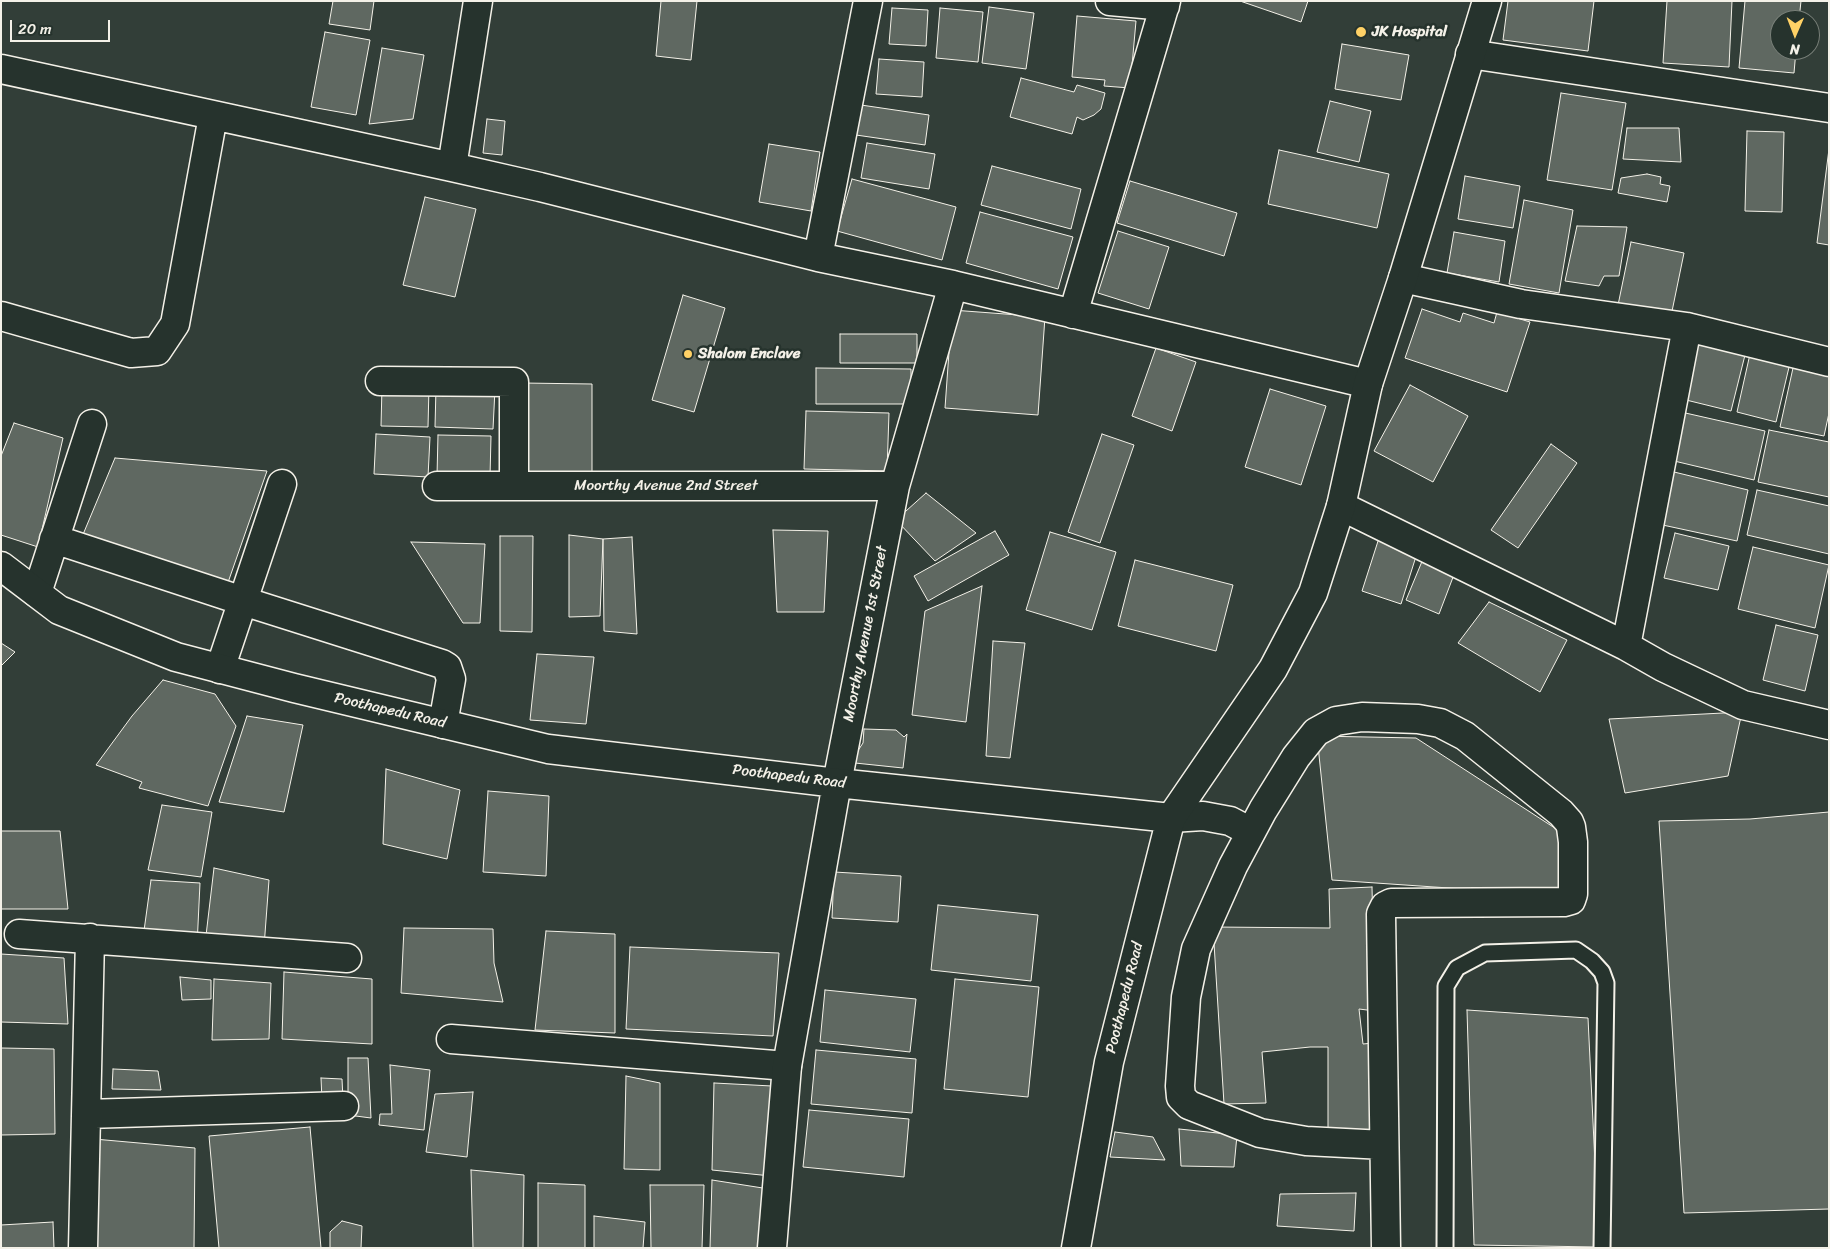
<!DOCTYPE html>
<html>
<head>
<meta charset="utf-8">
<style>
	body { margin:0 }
	#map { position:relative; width:1830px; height:1249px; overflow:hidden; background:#323e38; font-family:Sriracha,sans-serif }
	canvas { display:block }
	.frame { position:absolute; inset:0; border:2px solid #f4f1e8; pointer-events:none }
	.north { position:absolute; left:1770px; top:10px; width:50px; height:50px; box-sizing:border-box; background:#26332d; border:1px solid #787f78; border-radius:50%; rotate:181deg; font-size:14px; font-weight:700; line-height:20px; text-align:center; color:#f4f1e8 }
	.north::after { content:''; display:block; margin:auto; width:18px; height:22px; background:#ffd166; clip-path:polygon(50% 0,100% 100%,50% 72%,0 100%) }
	.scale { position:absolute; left:10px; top:20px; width:100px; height:22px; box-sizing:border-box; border:2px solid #f4f1e8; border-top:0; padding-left:6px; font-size:15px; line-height:18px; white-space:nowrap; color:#f4f1e8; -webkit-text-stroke:4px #26332d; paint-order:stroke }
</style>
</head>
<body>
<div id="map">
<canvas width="1830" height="1249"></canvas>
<div class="frame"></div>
<div class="north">N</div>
<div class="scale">20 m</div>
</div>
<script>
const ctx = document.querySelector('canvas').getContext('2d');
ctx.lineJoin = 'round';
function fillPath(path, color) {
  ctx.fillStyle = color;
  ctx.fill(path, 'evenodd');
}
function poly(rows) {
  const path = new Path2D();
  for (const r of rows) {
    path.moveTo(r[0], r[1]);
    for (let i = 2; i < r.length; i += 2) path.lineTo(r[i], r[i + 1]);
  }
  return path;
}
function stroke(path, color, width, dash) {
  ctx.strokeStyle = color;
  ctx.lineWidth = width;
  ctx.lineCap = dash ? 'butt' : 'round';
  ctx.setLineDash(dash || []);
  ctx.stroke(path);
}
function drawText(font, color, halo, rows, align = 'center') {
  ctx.font = font + ' Sriracha,sans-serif';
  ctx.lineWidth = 5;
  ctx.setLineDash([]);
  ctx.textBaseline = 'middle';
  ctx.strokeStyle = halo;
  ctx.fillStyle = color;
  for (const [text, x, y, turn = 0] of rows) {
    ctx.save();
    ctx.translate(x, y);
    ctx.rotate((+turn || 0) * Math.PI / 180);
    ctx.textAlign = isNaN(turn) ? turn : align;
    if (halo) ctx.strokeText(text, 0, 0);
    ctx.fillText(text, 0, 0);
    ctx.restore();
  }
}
const building = poly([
	[333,1,374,1,370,30,329,24,333,1],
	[661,1,697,1,691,60,656,56,661,1],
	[1240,1,1308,1,1301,22,1240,1],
	[1508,1,1594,1,1588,51,1503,40,1508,1],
	[1667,1,1732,1,1729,67,1663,63,1667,1],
	[1745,1,1801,1,1799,20,1780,20,1780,50,1796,50,1794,73,1739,68,1745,1],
	[989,7,1034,13,1026,69,982,63,989,7],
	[892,8,928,10,926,46,889,44,892,8],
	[940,8,983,12,978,62,936,58,940,8],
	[1077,16,1136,21,1130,88,1104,86,1105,80,1072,77,1077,16],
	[325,32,370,40,356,115,311,107,325,32],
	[1342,44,1409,55,1401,100,1335,89,1342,44],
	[382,48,424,55,413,119,369,124,382,48],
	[879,59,924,62,922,97,876,94,879,59],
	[1021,78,1074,92,1077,85,1105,93,1101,109,1094,115,1083,120,1077,117,1072,134,1010,117,1021,78],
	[1561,93,1626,103,1612,190,1547,180,1561,93],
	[1330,101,1371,111,1359,162,1317,152,1330,101],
	[861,105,929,115,925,145,856,135,861,105],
	[487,119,505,121,502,155,483,153,487,119],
	[1627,128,1679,128,1681,162,1623,159,1627,128],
	[1747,131,1784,132,1782,212,1745,211,1747,131],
	[867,143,935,154,929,189,861,178,867,143],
	[769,144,820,152,811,211,759,202,769,144],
	[1829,149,1829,245,1817,243,1829,149],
	[1279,150,1389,174,1377,228,1268,204,1279,150],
	[992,166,1081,189,1071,229,981,205,992,166],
	[1647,174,1661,177,1660,184,1670,186,1667,202,1618,193,1621,178,1647,174],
	[1465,176,1520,186,1513,228,1458,219,1465,176],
	[852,179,956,207,942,260,837,231,852,179],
	[1130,181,1237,213,1224,256,1117,223,1130,181],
	[425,197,476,209,455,297,403,285,425,197],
	[1524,200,1573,210,1559,293,1509,284,1524,200],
	[980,212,1073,237,1058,289,966,263,980,212],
	[1577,226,1627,227,1619,276,1604,276,1599,286,1565,281,1577,226],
	[1118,231,1169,247,1149,309,1098,293,1118,231],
	[1454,232,1505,241,1499,282,1447,273,1454,232],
	[1631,242,1684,253,1670,321,1617,310,1631,242],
	[683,295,725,308,694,412,652,400,683,295],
	[1422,309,1460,322,1463,313,1494,323,1497,312,1530,322,1507,392,1405,358,1422,309],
	[952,310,1045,317,1038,415,945,408,952,310],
	[840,334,917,334,917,363,840,363,840,334],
	[1698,336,1747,347,1731,411,1682,399,1698,336],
	[1156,348,1196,362,1172,431,1132,416,1156,348],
	[1750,354,1790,363,1776,422,1737,412,1750,354],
	[816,368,911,369,911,404,816,404,816,368],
	[1793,368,1829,376,1829,413,1824,436,1780,427,1793,368],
	[522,383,592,384,592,473,522,473,522,383],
	[1410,385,1468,416,1433,482,1374,451,1410,385],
	[382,387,429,387,428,427,381,426,382,387],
	[436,388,495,389,493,429,435,427,436,388],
	[1270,389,1326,406,1301,485,1245,467,1270,389],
	[806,411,889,413,887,471,804,469,806,411],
	[1681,412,1765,431,1754,480,1670,460,1681,412],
	[14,423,63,438,38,547,1,535,1,456,14,423],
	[1769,430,1829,442,1829,497,1758,482,1769,430],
	[376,434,430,437,428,477,374,474,376,434],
	[1102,434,1134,445,1100,543,1068,532,1102,434],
	[438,435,491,436,490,477,437,476,438,435],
	[1551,444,1577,463,1518,548,1491,530,1551,444],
	[115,458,267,471,225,591,79,544,115,458],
	[1670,471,1748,490,1737,541,1658,524,1670,471],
	[1757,490,1829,506,1829,554,1747,535,1757,490],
	[926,493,976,533,935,561,896,520,926,493],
	[773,530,828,531,824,612,777,612,773,530],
	[995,531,1009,555,928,601,914,576,995,531],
	[1050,532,1116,552,1092,630,1026,610,1050,532],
	[1675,533,1729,546,1718,590,1664,578,1675,533],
	[569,535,603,539,600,616,569,617,569,535],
	[500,536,533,536,532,632,500,631,500,536],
	[632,537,637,634,604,631,603,539,632,537],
	[1379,538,1418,550,1401,604,1362,591,1379,538],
	[411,542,485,544,480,623,463,623,411,542],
	[1753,547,1829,565,1815,628,1738,609,1753,547],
	[1423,559,1455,572,1439,614,1406,600,1423,559],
	[1135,560,1233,585,1216,651,1118,626,1135,560],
	[982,586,966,722,912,715,925,611,982,586],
	[1489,602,1567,640,1540,692,1458,643,1489,602],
	[1776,625,1818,635,1805,691,1763,680,1776,625],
	[993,641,1025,643,1010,758,986,756,993,641],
	[1,643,15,652,1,666,1,643],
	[537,654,594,657,586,724,530,720,537,654],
	[163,680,215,694,236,726,208,806,139,788,142,782,96,765,132,716,163,680],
	[1742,712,1728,776,1625,793,1609,719,1742,712],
	[247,716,303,725,284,812,219,802,247,716],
	[864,729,896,730,904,737,907,734,903,768,855,763,857,752,863,743,864,729],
	[1317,736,1416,738,1564,834,1566,896,1332,880,1317,736],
	[386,769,460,790,447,859,383,844,386,769],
	[488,791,549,796,546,876,483,872,488,791],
	[162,805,212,812,201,877,148,870,162,805],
	[1829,812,1829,1209,1684,1213,1659,821,1750,819,1829,812],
	[1,831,60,831,68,909,1,909,1,831],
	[214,868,269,880,264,947,205,944,214,868],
	[834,872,901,876,898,922,832,918,834,872],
	[151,880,200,883,197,946,143,938,151,880],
	[1372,887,1375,1011,1359,1009,1363,1044,1373,1043,1375,1129,1328,1133,1328,1047,1310,1047,1262,1052,1266,1103,1224,1104,1213,927,1330,928,1329,889,1372,887],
	[938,905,1038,915,1031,981,931,970,938,905],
	[404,928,493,929,494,963,503,1002,401,993,404,928],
	[546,931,615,934,615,1033,535,1030,546,931],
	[630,947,779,953,773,1036,626,1029,630,947],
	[1,954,64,958,68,1024,1,1022,1,954],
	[284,972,372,979,372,1044,282,1039,284,972],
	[180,977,211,980,211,999,182,1000,180,977],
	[214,979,271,983,269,1039,212,1040,214,979],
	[955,979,1039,987,1028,1097,944,1089,955,979],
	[825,990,916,999,910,1052,820,1042,825,990],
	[1467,1010,1588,1018,1599,1247,1474,1245,1467,1010],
	[1,1048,54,1049,55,1134,1,1135,1,1048],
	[816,1050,916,1059,912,1113,811,1104,816,1050],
	[348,1058,368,1058,371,1118,348,1115,348,1058],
	[390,1065,430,1070,424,1130,379,1125,380,1114,392,1114,390,1065],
	[113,1069,158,1071,161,1090,112,1089,113,1069],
	[626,1076,660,1083,660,1170,624,1169,626,1076],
	[321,1078,342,1079,343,1100,322,1100,321,1078],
	[714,1083,772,1086,771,1176,712,1170,714,1083],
	[473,1092,467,1157,426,1152,435,1094,473,1092],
	[809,1110,909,1119,904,1177,803,1167,809,1110],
	[310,1127,321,1248,219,1248,209,1136,310,1127],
	[1179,1129,1237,1135,1234,1167,1181,1166,1179,1129],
	[1115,1132,1153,1137,1165,1160,1110,1157,1115,1132],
	[94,1139,195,1148,194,1248,92,1248,94,1139],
	[471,1170,524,1175,523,1248,473,1248,471,1170],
	[712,1180,769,1189,766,1248,710,1248,712,1180],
	[538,1183,585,1185,585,1248,538,1248,538,1183],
	[650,1185,704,1185,702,1248,651,1248,650,1185],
	[1356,1193,1354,1231,1277,1226,1280,1194,1356,1193],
	[594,1216,645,1222,643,1248,594,1248,594,1216],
	[342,1221,362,1226,361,1248,330,1248,330,1232,342,1221],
	[53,1222,54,1248,1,1248,1,1225,53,1222]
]);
const lane = poly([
	[1445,1248,1446,986,1457,968,1485,953,1576,950,1592,961,1602,972,1606,983,1602,1248]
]);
const street = poly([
	[1110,1,1165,6],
	[1470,54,1829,108],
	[1,69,452,167,540,187,818,257,953,285,1368,384],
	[452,167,478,1],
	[818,257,868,1],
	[1403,278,1521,304,1687,327,1829,362],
	[1073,314,1166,1],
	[1,316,131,353,157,351,175,324,213,116],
	[380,381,514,382,514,486],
	[437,486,895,486],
	[1341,506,1626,646,1663,667,1743,705,1829,725],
	[54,539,243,601,442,664,447,667,451,679,443,724],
	[37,593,92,424],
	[1626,646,1687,327],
	[220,669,282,484],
	[837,783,895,486,953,285],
	[1171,818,1203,816,1230,821,1251,832],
	[19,934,347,958],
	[451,1039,787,1066],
	[87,1114,344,1106],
	[1384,1145,1306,1141,1260,1133,1189,1105,1181,1097,1180,1086,1186,997,1196,949,1233,866,1263,810,1296,757,1316,732,1336,721,1362,717,1418,719,1440,723,1465,736,1561,813,1569,822,1571,827,1573,842,1573,894,1571,900,1564,902,1391,903,1385,906,1381,914,1386,1248],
	[83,1248,90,938]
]);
const secondary = poly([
	[1,566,59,610,176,657,294,688,548,749,837,783,1171,818],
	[772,1248,787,1066,837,783],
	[1076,1248,1109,1062,1171,818,1273,669,1313,593,1341,506,1368,384,1403,278,1487,1]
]);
const markers = [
	[1361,32,6,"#ffd166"],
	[688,354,5,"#ffd166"]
];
const poiNames = [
	["JK Hospital",1372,32],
	["Shalom Enclave",698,354]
];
const streetNames = [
	["Moorthy Avenue 2nd Street",666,486],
	["Moorthy Avenue 1st Street",866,634,-79],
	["Poothapedu Road",390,711,13],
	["Poothapedu Road",789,777,7],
	["Poothapedu Road",1125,998,-76]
];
fillPath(building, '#5f6861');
stroke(building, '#f4f1e8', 1);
stroke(lane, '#f4f1e8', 19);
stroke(street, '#f4f1e8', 31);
stroke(secondary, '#f4f1e8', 31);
stroke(lane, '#26332d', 15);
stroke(street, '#26332d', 28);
stroke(secondary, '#26332d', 28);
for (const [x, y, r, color] of markers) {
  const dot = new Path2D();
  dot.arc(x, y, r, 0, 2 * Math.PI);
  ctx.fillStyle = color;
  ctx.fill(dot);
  stroke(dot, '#26332d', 2);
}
drawText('bold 15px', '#f4f1e8', '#26332d', poiNames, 'left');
drawText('15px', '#f4f1e8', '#26332d', streetNames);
</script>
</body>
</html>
